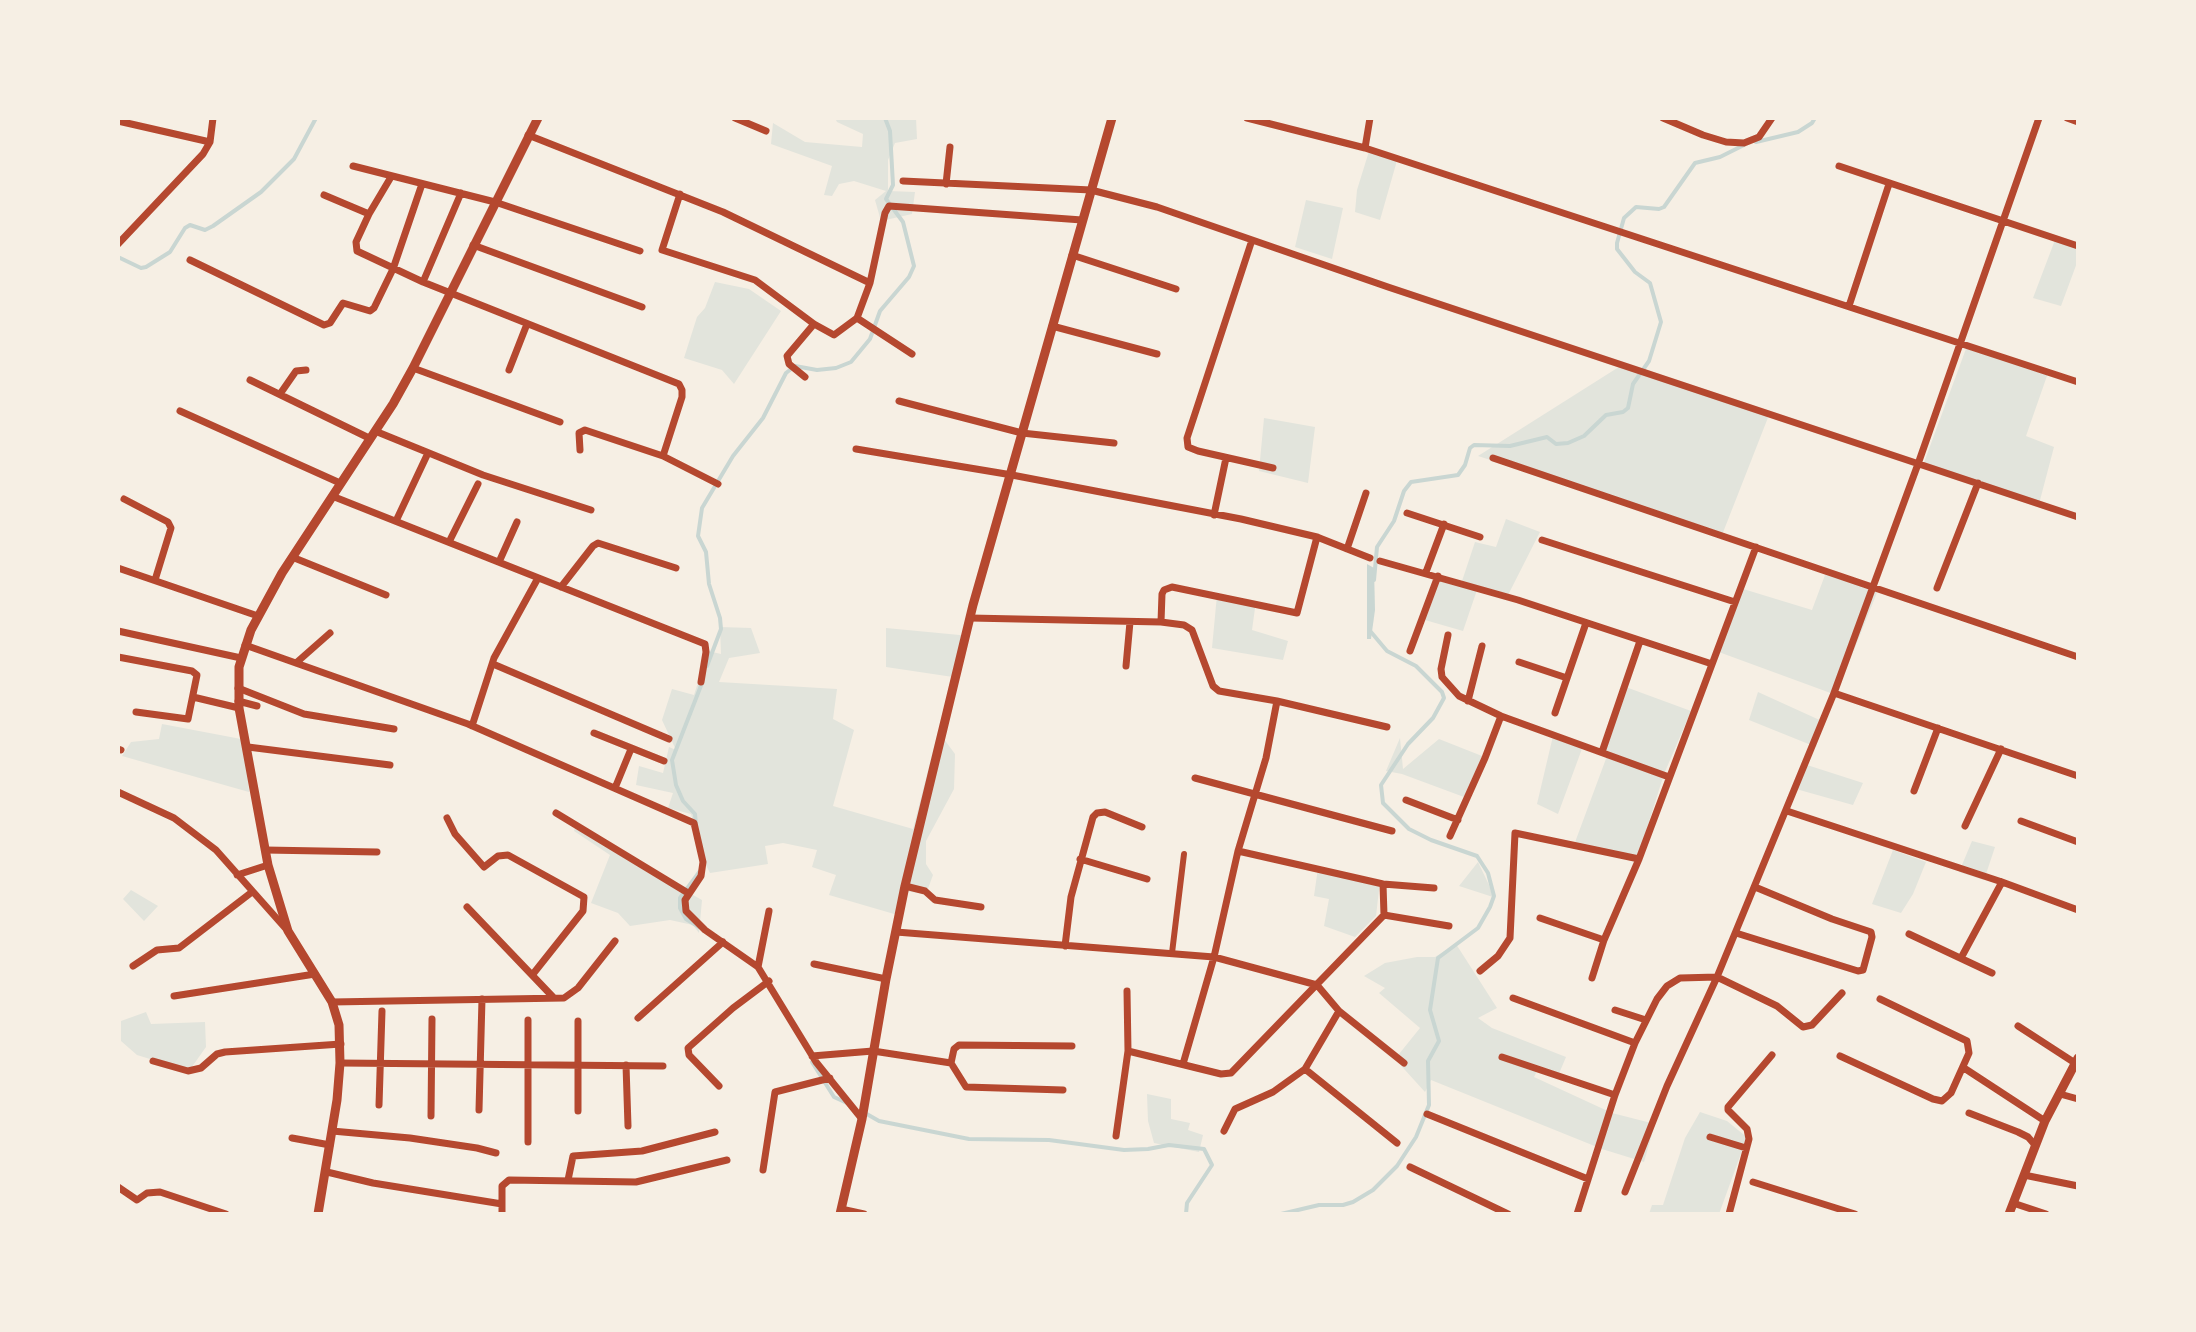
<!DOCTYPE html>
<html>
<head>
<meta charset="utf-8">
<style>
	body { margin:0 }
	#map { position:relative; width:2196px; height:1332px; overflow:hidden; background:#f6efe4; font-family:Overpass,sans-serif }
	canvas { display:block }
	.frame { position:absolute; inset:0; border:120px solid #f6efe4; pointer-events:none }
</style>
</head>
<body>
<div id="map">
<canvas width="2196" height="1332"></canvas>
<div class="frame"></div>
</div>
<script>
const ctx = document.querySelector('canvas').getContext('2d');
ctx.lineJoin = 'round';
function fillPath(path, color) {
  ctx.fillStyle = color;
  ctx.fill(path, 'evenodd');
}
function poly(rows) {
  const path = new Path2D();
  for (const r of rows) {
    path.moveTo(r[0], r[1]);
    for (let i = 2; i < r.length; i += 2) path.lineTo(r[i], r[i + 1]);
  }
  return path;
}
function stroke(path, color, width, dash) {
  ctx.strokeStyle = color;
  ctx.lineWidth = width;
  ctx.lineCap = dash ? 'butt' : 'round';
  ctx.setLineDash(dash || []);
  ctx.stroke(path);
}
const green = poly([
	[835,118,916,118,917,139,895,143,888,160,888,191,915,192,912,214,881,221,875,200,886,191,854,181,839,184,832,196,824,195,832,166,771,144,773,123,805,142,862,147,863,134,837,122],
	[1370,148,1398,157,1380,220,1355,212,1357,190],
	[1306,200,1343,208,1332,259,1295,247],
	[2055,240,2078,248,2078,260,2061,306,2033,298],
	[715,282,749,289,781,311,734,384,722,370,684,358,697,317,705,308],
	[1967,346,2048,373,2026,436,2054,447,2039,504,1922,468],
	[1622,365,1769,415,1722,535,1478,456],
	[1264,418,1315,427,1308,483,1259,471],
	[1506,519,1540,532,1506,599,1477,590,1463,631,1425,620,1441,578,1461,584,1475,542,1496,547],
	[1825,575,1878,590,1836,695,1716,651,1740,588,1812,610],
	[1217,595,1256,601,1252,630,1288,641,1283,660,1212,648],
	[720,627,751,628,760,653,729,658,719,682,837,689,833,719,854,730,833,806,913,829,938,731,955,754,954,789,926,841,926,864,933,875,926,894,905,891,901,916,829,895,836,875,812,867,817,850,783,843,765,846,768,864,710,873,703,859,691,814,668,808,673,793,636,785,639,766,663,773,669,747,676,750,662,720,672,689,694,695,708,651,721,654],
	[886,628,970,636,953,677,886,667],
	[1623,686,1691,711,1664,774,1637,860,1574,845,1607,756,1600,753],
	[1758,692,1824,722,1816,747,1749,720],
	[162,724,241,739,246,755,249,792,122,756,131,742,159,739],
	[1553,736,1583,746,1558,814,1537,804],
	[1400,738,1403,769,1439,739,1482,756,1464,797,1402,774,1386,771],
	[1807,765,1863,783,1853,805,1796,789],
	[576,825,639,865,702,900,699,933,693,925,670,920,630,926,618,913,591,903,610,855,574,831],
	[1972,841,1995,847,1984,880,1959,872],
	[1893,850,1926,862,1913,894,1901,913,1872,904],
	[1478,862,1489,885,1493,897,1459,886],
	[1318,868,1380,881,1376,916,1355,937,1324,926,1329,899,1314,896],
	[131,890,158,906,144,921,123,899],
	[1456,944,1497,1008,1478,1018,1492,1028,1566,1057,1558,1076,1539,1067,1534,1077,1612,1113,1655,1124,1644,1162,1602,1149,1431,1080,1425,1092,1395,1059,1420,1028,1379,993,1385,988,1364,976,1385,963,1417,957,1435,957],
	[146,1012,151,1024,205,1022,206,1047,189,1071,137,1055,121,1041,121,1021],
	[1147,1094,1171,1099,1171,1119,1190,1123,1188,1130,1203,1135,1199,1152,1154,1143,1148,1121],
	[1700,1112,1727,1121,1749,1139,1743,1148,1719,1214,1649,1214,1652,1205,1663,1205,1685,1138]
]);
const water = poly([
	[1367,564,1374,568,1375,610,1371,639,1367,639]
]);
const stream = poly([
	[1756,142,1798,132,1812,123,1815,118],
	[118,257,141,268,146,267,170,252,185,228,190,225,205,230,213,226,261,192,294,159,316,118],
	[1374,580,1377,547,1394,521,1404,491,1411,482,1458,475,1465,465,1470,448,1474,445,1510,446,1547,437,1556,444,1568,443,1584,436,1606,415,1623,412,1628,408,1633,384,1649,361,1661,322,1650,283,1635,272,1617,249,1617,243,1624,218,1636,207,1659,209,1664,207,1695,163,1720,157,1744,145],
	[707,666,721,629,720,618,709,584,706,552,698,536,702,508,733,456,763,418,786,373,795,366,817,370,836,368,851,362,870,339,880,311,909,277,914,266,903,222,886,199,893,185,890,131,885,118],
	[696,825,695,814,683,801,676,785,672,760,702,683],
	[699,927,686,919,680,908,680,898,700,871],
	[812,1062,834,1097,847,1103],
	[865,1113,879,1121,969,1139,1049,1140,1124,1150,1148,1149,1169,1145,1204,1149,1212,1165,1187,1203,1186,1214],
	[1281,1214,1319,1205,1343,1205,1353,1202,1373,1190,1397,1166,1416,1137,1429,1105,1428,1061,1439,1041,1430,1010,1438,958,1478,928,1490,907,1494,896,1488,873,1477,856,1431,840,1409,829,1383,803,1381,785,1408,744,1433,718,1444,698,1442,692,1416,666,1387,651,1371,632]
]);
const pedestrian = poly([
	[1172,953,1184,854]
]);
const minor = poly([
	[735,118,766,131],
	[1247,118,1365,148,2078,382],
	[1663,118,1703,135,1726,142,1744,143,1759,137,1772,118],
	[2067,118,2078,122],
	[118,121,210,142],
	[528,135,723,212,870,283],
	[1365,148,1370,118],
	[353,166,495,202,640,251],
	[1839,166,2078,246],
	[391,177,369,214,356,242,357,251,423,282,679,384,682,390,682,397,663,456],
	[903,181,1091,190,1157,207,1388,287,2078,517],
	[946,184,950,147],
	[680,194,662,250,755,280,814,324,834,335,857,318,870,283,885,213,889,206,1082,220],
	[324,195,369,214],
	[1252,240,1187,438,1188,447,1198,451,1273,468],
	[118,244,203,154,210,142,213,118],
	[473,245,642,307],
	[1072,255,1176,289],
	[190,260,324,325,330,323,343,303,370,311,374,308,393,269,422,184],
	[423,282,461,193],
	[1849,306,1889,184],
	[857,318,912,354],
	[1052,326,1157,354],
	[413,368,560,422],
	[509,370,527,324],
	[805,377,789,364,787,356,814,324],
	[250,380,369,438],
	[280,394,296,371,306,370],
	[899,401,1022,433,1114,443],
	[180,411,340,483],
	[375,431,483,475,591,510],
	[856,449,1012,475,1241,519,1317,537,1370,558],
	[580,450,579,433,585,430,663,456,718,484],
	[1493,458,2078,657],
	[332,496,705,644,706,652,701,682],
	[124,499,168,522,171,528,155,580],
	[1407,513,1480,537],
	[1214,515,1226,458],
	[396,521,428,453],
	[1542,540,1735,602],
	[449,542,478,484],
	[1347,549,1366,493],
	[292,557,386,595],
	[1380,561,1518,600,1712,664],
	[499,562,517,522],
	[118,568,258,616],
	[1426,572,1444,524],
	[561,587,593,546,598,543,676,568],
	[1937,588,1978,483],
	[970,618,1161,622,1184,625,1192,630,1213,686,1219,691,1277,701,1387,727],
	[1161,622,1162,594,1164,590,1172,587,1297,613,1317,537],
	[118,631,241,658],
	[1448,635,1441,669,1442,677,1459,696,1501,716,1669,777],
	[245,645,468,724,694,823,703,862,701,876,685,900,686,911,705,930,758,967,816,1062,862,1119],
	[1410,651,1438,576],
	[118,657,192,671,197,675,188,719,136,712],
	[1519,662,1567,678],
	[296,663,330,633],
	[493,664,669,739],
	[1126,666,1130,622],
	[238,688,304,714,394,729],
	[1834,693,2078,776],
	[193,697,239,708],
	[238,701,257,706],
	[1468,701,1482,646],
	[1555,713,1586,623],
	[472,726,494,658,538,578],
	[594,733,664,761],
	[248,747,390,765],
	[118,749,121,750],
	[1602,752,1640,641],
	[1195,778,1392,831],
	[615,788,631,749],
	[1914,791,1938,728],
	[118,792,174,818,216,850,287,930],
	[1406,800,1458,820],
	[1787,811,2002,882,2078,910],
	[556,813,688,893],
	[447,818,455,834,484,867,498,856,508,855,584,897,583,911,533,974],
	[2021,821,2078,842],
	[1965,826,2001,749],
	[1450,836,1485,758,1501,716],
	[265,850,377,852],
	[1238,851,1383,884,1434,888],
	[1080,859,1147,879],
	[237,875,268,865],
	[905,886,925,891,935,900,981,907],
	[467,907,553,997],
	[1384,915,1449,926],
	[1540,918,1604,940],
	[896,932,1214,957,1317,985,1339,1011,1404,1063],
	[1736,933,1858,971,1863,970,1872,937,1871,932,1832,919,1755,887],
	[1909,934,1992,973],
	[1065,946,1071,897,1093,817,1097,813,1105,812,1142,827],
	[1961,958,2002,882],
	[814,964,886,979],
	[133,966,157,950,179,948,252,892],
	[758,967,769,911],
	[1480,971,1498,956,1510,938,1515,833,1639,859],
	[1592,978,1604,940,1639,859,1756,547],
	[174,996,315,974],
	[1513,998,1635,1043],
	[332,1002,564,998,578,988,615,941],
	[1615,1010,1646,1020],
	[638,1018,723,942],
	[2018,1026,2075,1063],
	[1128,1051,1221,1074,1231,1073,1384,915,1383,884],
	[812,1056,873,1051,951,1063,954,1049,959,1045,1072,1046],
	[1840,1056,1933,1099,1942,1101,1951,1093,1969,1053,1967,1041,1880,999],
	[1502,1057,1615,1095],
	[153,1061,188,1071,201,1068,217,1054,225,1052,341,1044],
	[340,1063,663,1066],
	[951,1063,966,1087,1063,1090],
	[1183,1064,1214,957,1238,851,1266,758,1277,701],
	[626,1065,628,1126],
	[1964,1068,2045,1121],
	[1305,1069,1397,1143],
	[719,1086,689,1055,688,1048,733,1008,769,981],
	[2060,1094,2078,1099],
	[379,1105,382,1011],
	[479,1110,482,999],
	[578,1111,578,1021],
	[1969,1113,2018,1132,2028,1137,2035,1145],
	[1427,1114,1588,1179],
	[431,1116,432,1019],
	[332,1131,410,1138,477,1148,496,1153],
	[1224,1131,1235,1109,1273,1092,1305,1069,1339,1011],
	[1116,1136,1128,1051,1127,991],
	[1710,1137,1746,1148],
	[292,1138,330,1145],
	[528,1142,528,1020],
	[1410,1167,1508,1214],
	[763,1170,775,1092,830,1078],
	[327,1172,373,1183,502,1204],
	[2024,1175,2078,1186],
	[568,1180,573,1156,642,1151,715,1132],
	[1753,1182,1855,1214],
	[118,1187,137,1200,147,1193,160,1192,226,1214],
	[1625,1192,1667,1086,1717,977,1834,693,1918,464,2039,118],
	[2013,1203,2046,1214],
	[841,1209,864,1214],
	[502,1214,502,1186,509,1180,636,1182,727,1160],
	[1577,1214,1615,1095,1635,1043,1657,999,1667,986,1680,978,1717,977,1777,1006,1803,1027,1812,1025,1842,993],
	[1729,1214,1749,1139,1747,1129,1728,1110,1728,1107,1772,1055]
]);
const tertiary = poly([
	[318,1214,337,1100,340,1063,339,1025,332,1002,288,931,268,865,239,708,239,667,251,630,282,573,393,404,413,368,538,118],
	[840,1214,862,1119,886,979,905,886,973,605,1112,118],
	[2009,1214,2045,1121,2078,1058]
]);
fillPath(green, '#e2e4dc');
fillPath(water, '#c9d6d2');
stroke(stream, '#c9d6d2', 4);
stroke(pedestrian, '#b5482f', 6);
stroke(minor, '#b5482f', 7);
stroke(tertiary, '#b5482f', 9);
</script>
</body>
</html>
